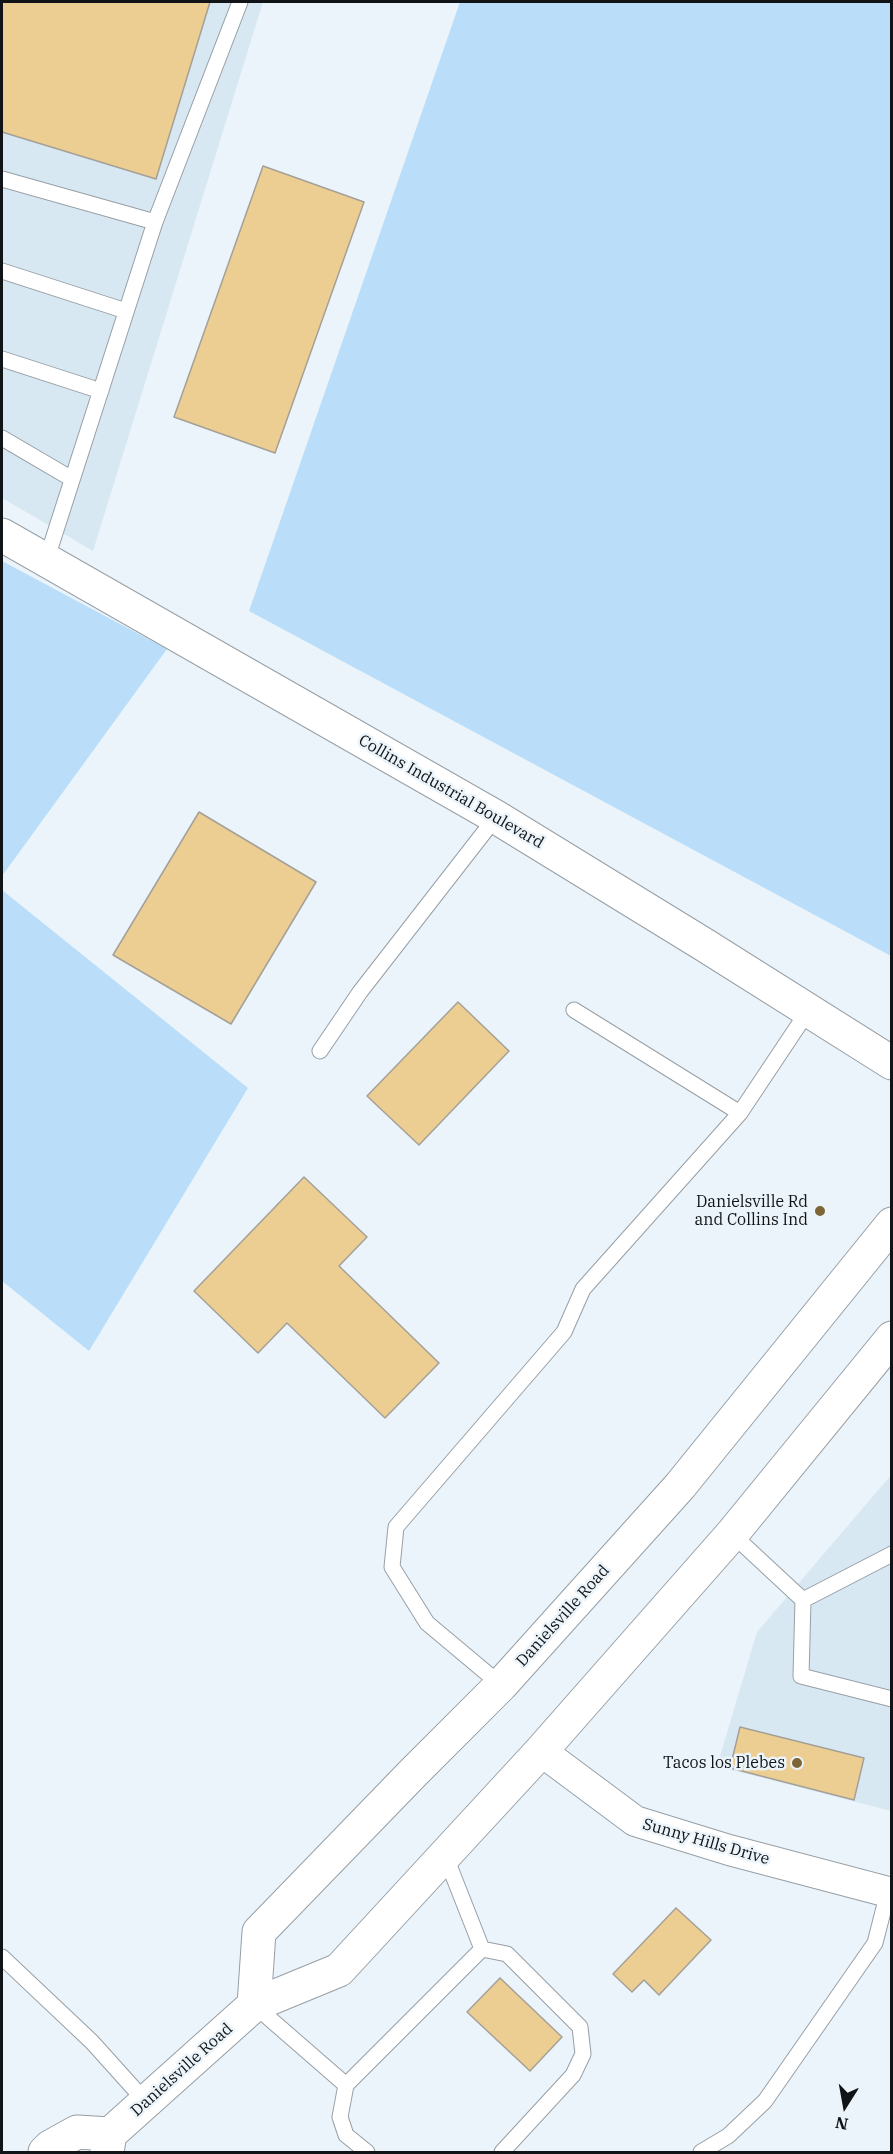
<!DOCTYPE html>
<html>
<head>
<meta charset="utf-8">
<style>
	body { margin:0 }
	#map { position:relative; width:893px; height:2154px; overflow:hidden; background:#ebf4fa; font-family:"IBM Plex Serif",serif }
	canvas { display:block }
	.frame { position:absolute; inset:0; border:3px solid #111416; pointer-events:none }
	.north { position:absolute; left:815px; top:2076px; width:60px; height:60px; -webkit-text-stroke:4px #ebf4fa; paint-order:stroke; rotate:191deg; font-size:16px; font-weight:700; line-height:24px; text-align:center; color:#111416 }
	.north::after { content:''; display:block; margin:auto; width:21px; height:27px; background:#111416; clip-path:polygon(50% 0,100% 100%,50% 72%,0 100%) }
</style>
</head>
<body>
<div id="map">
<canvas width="893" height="2154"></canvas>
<div class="frame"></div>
<div class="north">N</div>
</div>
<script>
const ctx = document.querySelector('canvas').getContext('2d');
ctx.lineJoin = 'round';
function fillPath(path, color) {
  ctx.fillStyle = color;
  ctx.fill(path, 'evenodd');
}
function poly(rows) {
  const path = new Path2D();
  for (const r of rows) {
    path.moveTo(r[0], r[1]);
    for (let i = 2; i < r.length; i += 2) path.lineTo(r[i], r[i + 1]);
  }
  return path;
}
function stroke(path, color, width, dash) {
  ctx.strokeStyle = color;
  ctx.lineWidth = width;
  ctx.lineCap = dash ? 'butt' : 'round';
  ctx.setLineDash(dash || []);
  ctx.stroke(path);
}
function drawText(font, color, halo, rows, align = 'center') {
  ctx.font = font + ' "IBM Plex Serif",serif';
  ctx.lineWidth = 5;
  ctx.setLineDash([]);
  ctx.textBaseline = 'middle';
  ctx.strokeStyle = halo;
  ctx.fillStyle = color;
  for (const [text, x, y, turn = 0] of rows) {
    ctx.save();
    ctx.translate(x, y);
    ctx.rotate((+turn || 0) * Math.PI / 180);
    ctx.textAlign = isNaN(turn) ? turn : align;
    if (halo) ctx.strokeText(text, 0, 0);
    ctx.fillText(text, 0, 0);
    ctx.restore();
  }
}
const built = poly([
	[2,2,263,2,93,551,2,498],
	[891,1475,891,1811,717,1766,757,1632]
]);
const green = poly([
	[460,2,891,2,891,956,249,611],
	[2,561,167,649,2,876],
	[2,890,248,1088,89,1351,2,1281]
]);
const building = poly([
	[2,2,210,2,156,179,2,132,2,2],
	[263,166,364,202,275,453,174,417,263,166],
	[199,812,316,882,231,1024,113,955,199,812],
	[458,1002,509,1051,419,1145,367,1096,458,1002],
	[304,1177,367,1237,339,1266,439,1363,385,1418,287,1323,258,1353,194,1291,304,1177],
	[740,1727,864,1758,854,1800,730,1768,740,1727],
	[676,1908,711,1940,659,1995,644,1980,632,1992,613,1974,676,1908],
	[500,1978,562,2037,530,2071,467,2012,500,1978]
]);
const service = poly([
	[2,179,155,222,46,561],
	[155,222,240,2],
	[2,271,126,311],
	[2,359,101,391],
	[2,438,72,479],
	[574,1010,740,1113],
	[320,1051,360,992,496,817],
	[732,1534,803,1600,801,1676,892,1699],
	[803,1600,892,1554],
	[501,1685,427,1623,392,1567,396,1527,564,1332,583,1289,740,1113,808,1011],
	[482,1949,507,1954,580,2027,583,2054,573,2075,502,2152],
	[2,1957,92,2042,146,2102],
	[254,2005,346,2085,482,1949,445,1855],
	[346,2085,340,2117,346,2135,367,2152],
	[701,2152,728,2136,765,2101,875,1943,888,1892]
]);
const minor = poly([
	[541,1751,635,1821,729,1850,892,1893]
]);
const tertiary = poly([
	[2,535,496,817,703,944,892,1063]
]);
const secondary = poly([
	[254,2005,259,1932,413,1773,501,1685,680,1486,892,1224],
	[45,2152,50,2147,77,2132,110,2134],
	[107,2152,110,2134,254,2005,339,1970,541,1751,732,1534,892,1338]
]);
const markers = [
	[820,1211,6,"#7d6535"],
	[797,1763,6,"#7d6535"]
];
const streetNames = [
	["Collins Industrial Boulevard",451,792,30],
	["Danielsville Road",563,1616,-48],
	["Sunny Hills Drive",706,1842,16],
	["Danielsville Road",182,2070,-42]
];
const poiNames = [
	["Danielsville Rd",808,1202],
	["and Collins Ind",808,1220],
	["Tacos los Plebes",785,1763]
];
fillPath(built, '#d8e8f3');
fillPath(green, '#badef9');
fillPath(building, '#edce92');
stroke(building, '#a4a097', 1.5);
stroke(service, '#979fa5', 17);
stroke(minor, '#979fa5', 32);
stroke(tertiary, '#979fa5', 35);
stroke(secondary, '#979fa5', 35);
stroke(service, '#fff', 15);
stroke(minor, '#fff', 30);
stroke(tertiary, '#fff', 33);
stroke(secondary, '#fff', 33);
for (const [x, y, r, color] of markers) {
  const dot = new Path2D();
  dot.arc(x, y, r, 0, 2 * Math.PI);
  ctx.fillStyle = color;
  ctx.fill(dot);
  stroke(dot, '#ebf4fa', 2);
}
drawText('16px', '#111416', '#ebf4fa', streetNames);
drawText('16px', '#111416', '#ebf4fa', poiNames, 'right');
</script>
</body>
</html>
